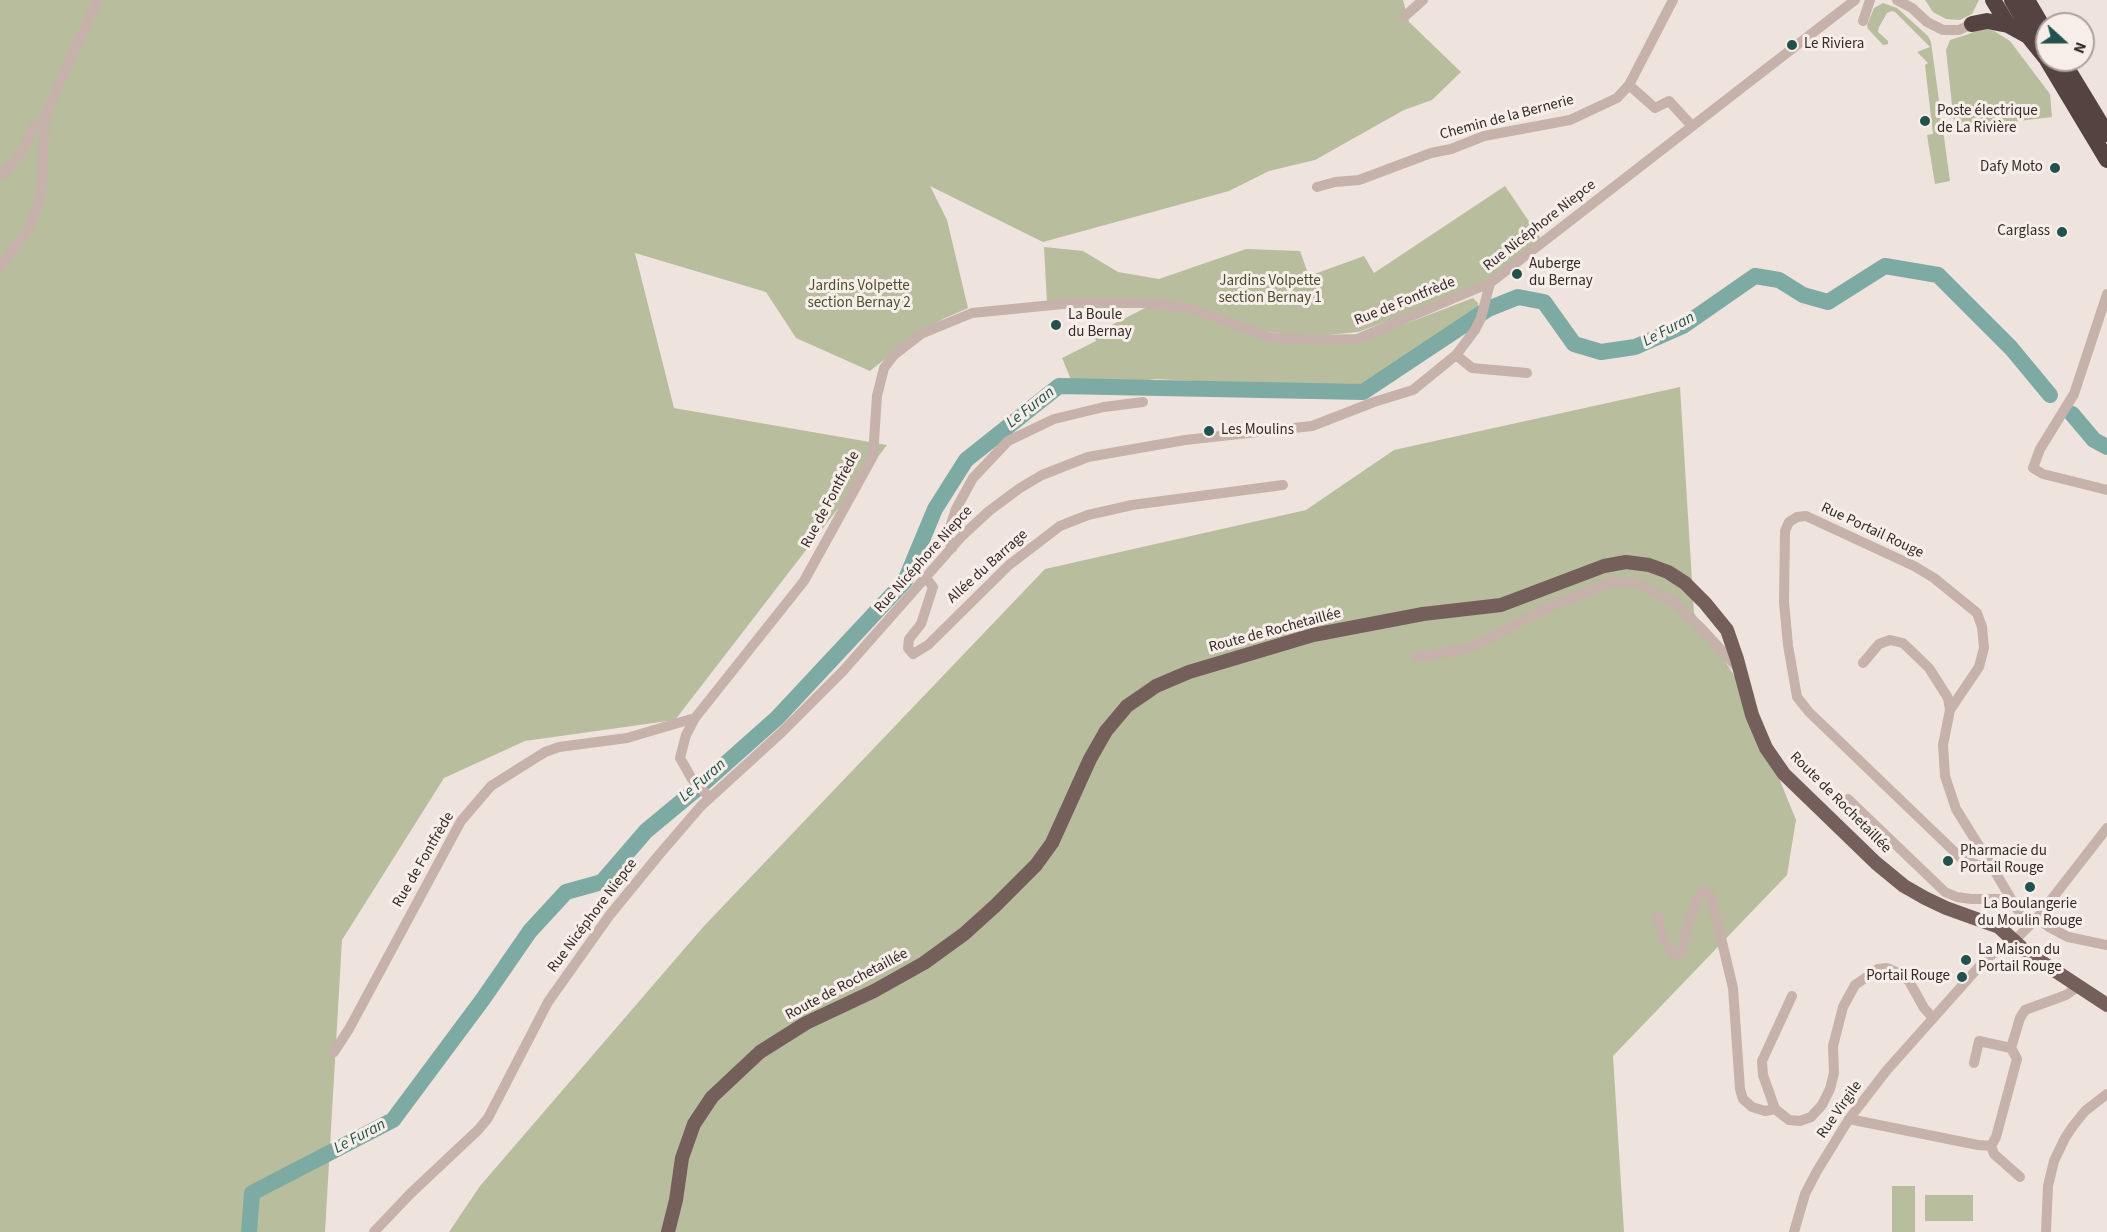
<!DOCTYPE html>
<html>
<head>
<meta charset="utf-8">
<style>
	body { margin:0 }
	#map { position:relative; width:2107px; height:1232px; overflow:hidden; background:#efe3dd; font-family:"Source Sans 3",sans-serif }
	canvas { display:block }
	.north { position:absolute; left:2035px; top:12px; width:60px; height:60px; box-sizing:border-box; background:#f8eee9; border:2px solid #aaa09c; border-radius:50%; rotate:111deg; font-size:16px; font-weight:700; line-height:24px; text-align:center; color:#352a29 }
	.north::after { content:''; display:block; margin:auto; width:21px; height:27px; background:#22524d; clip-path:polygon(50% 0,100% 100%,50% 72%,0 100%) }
</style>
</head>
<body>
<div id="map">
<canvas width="2107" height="1232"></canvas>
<div class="north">N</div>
</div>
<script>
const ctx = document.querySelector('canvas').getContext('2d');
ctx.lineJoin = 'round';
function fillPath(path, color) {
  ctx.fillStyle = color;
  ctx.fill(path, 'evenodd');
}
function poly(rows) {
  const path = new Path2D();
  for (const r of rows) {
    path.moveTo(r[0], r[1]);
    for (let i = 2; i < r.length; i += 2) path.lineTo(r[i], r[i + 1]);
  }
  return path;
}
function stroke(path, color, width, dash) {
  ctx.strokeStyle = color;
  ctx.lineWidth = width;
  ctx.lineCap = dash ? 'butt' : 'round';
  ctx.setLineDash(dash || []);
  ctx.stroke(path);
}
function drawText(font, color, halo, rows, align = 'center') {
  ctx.font = font + ' "Source Sans 3",sans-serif';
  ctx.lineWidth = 6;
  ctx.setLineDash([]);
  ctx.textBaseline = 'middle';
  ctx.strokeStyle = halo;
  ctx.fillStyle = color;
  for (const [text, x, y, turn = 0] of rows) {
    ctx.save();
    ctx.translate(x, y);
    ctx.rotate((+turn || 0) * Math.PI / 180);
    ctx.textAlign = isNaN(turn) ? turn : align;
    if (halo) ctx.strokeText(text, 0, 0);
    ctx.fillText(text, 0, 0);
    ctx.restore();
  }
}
const green = poly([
	[0,0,1403,0,1409,22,1461,72,1432,100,1404,110,1315,160,1269,171,1229,191,1043,242,930,186,947,220,968,308,943,319,916,334,870,371,796,338,766,292,635,253,674,408,887,445,675,720,525,741,444,778,342,940,325,1232,0,1232],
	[1925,0,1979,0,1972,14,1960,20,1946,19,1933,12],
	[1883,3,1897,8,1928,36,1931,42,1950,181,1935,184,1927,135,1933,134,1925,65,1928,63,1917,52,1930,47,1895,12,1892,11,1887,13,1879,27,1878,32,1888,41,1888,44,1883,45,1868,29,1867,25,1874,8],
	[1982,28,1994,31,2010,41,2050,94,2052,117,1961,128,1954,123,1946,50,1950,40,1969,34],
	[1505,186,1541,239,1488,279,1434,304,1358,332,1319,336,1268,333,1180,303,1112,298,1047,303,1044,247,1083,251,1118,272,1159,279,1246,249,1300,251,1309,276,1364,256,1374,273],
	[1473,298,1478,303,1478,309,1389,371,1382,373,1376,379,1358,389,1155,379,1116,384,1072,382,1062,358,1096,341,1094,334,1149,306,1183,310,1232,328,1360,341],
	[1680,387,1694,613,1743,689,1796,820,1787,875,1613,1056,1624,1232,449,1232,480,1186,704,926,1045,569,1306,510,1394,450],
	[1892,1186,1915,1186,1915,1232,1892,1232],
	[1925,1195,1973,1195,1973,1221,1925,1221]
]);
const river = poly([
	[2072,414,2094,440,2107,447],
	[249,1232,252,1193,393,1120,483,999,530,931,566,892,602,882,646,831,705,782,777,718,905,581,935,509,966,460,1059,386,1363,392,1488,309,1518,297,1544,302,1574,344,1601,352,1635,347,1683,326,1755,276,1779,280,1803,295,1828,302,1885,266,1938,275,2011,348,2050,395]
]);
const minor = poly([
	[1897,0,1912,8,1927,22,1943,30,1959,30,1972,24],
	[1404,17,1423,0],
	[1863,21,1870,0],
	[1629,85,1655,108,1669,101,1692,126],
	[0,176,20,155,33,128,45,118],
	[1317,187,1335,182,1359,180,1431,153,1451,149,1484,136,1570,120,1617,98,1629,85,1673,0],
	[0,266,28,230,38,206,42,184,45,118,77,43,98,0],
	[2107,294,2074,394,2040,449,2033,468,2043,474,2107,490],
	[1456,355,1472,368,1527,373],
	[952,548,947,536,956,509,973,478,1008,441,1054,419,1104,407,1143,402],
	[926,578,933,587,921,624,909,639,908,648,913,654,928,645,1009,565,1060,526,1088,515,1132,505,1283,485],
	[1417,657,1470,648,1549,607,1611,582,1633,582,1672,601,1701,628,1738,668],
	[1863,663,1879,644,1890,640,1903,643,1929,668,1948,698,1950,710],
	[695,718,686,735,680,758,692,779,710,798],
	[1848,799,1945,892,1957,897,1971,899,2011,899],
	[1994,870,1963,860,1809,712,1797,697,1788,645,1784,602,1785,531,1789,522,1797,517,1806,516,1914,566,1934,578,1977,613,1982,627,1984,648,1979,667,1950,710,1943,745,1945,776,1956,809,1994,870,2017,909,2031,924],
	[1658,917,1663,940,1676,955,1682,953,1685,933,1698,896,1705,891,1711,896,1733,988,1740,1089,1743,1099,1752,1107,1765,1111,1775,1109],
	[2037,918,2049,927,2068,937,2107,945],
	[1792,996,1762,1061,1763,1075,1775,1109,1789,1120,1800,1121,1811,1117,1822,1105,1830,1089,1834,1073,1833,1046,1843,1007,1855,985,1878,969,1887,968,1899,973,1909,981,1924,1008,1933,1018],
	[334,1052,349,1029,461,821,491,786,545,752,559,747,627,738,695,718,804,581,873,456,877,396,884,368,894,355,921,334,972,313,1073,303,1145,303,1192,309,1269,337,1316,340,1357,339,1490,283,1855,0],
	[1974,1063,1979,1041,2011,1048],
	[1849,1119,1978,1145,1991,1146,1996,1137,2017,1059,2011,1048,2020,1018,2025,1010,2066,995,2079,986],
	[1991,1146,1994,1154,2020,1177],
	[374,1232,410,1194,478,1130,488,1118,548,1002,609,916,658,856,701,806,782,732,843,671,962,536,989,511,1020,488,1042,475,1088,457,1185,440,1312,426,1374,402,1413,390,1456,355,1475,330,1481,318,1490,283],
	[1794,1232,1805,1194,1817,1171,1849,1119,1887,1070,1985,960,2000,948,2014,941,2037,918,2107,828],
	[2046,1232,2048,1186,2054,1161,2065,1138,2073,1126,2085,1111,2107,1094]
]);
const major = poly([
	[668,1232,676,1200,682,1158,694,1124,712,1097,760,1052,806,1023,874,991,924,963,964,934,995,906,1036,865,1052,843,1090,759,1106,731,1127,706,1146,693,1156,686,1189,672,1313,635,1423,614,1501,605,1604,566,1626,562,1649,565,1668,572,1685,583,1705,603,1727,630,1737,659,1752,715,1766,748,1784,774,1876,863,1904,886,1925,898,1946,908,1999,927,2025,951,2107,1005]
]);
const highway = poly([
	[1993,0,2008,25],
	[2012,0,2034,38],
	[2027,0,2047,34],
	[1972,24,1987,21,2008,25,2028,36,2049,62],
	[2047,60,2107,160],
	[2062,60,2107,134]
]);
const markers = [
	[1792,45,6,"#22524d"],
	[1925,121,6,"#22524d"],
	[2055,168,6,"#22524d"],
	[2062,232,6,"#22524d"],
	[1517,274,6,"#22524d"],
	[1056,325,6,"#22524d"],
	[1209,431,6,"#22524d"],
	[1948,861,6,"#22524d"],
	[2030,887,6,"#22524d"],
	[1966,960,6,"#22524d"],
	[1962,977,6,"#22524d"]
];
const poiNames = [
	["Le Riviera",1804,45],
	["Poste électrique",1937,112],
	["de La Rivière",1937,129],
	["Dafy Moto",2043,168,"right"],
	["Carglass",2050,232,"right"],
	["Auberge",1529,265],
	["du Bernay",1529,282],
	["La Boule",1068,316],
	["du Bernay",1068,333],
	["Les Moulins",1221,431],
	["Pharmacie du",1960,852],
	["Portail Rouge",1960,869],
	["La Boulangerie",2030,905,"center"],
	["du Moulin Rouge",2030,922,"center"],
	["La Maison du",1978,951],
	["Portail Rouge",1978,968],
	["Portail Rouge",1950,977,"right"]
];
const streetNames = [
	["Chemin de la Bernerie",1507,118,-15],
	["Rue Nicéphore Niepce",1540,226,-38],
	["Rue de Fontfrède",1405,302,-22],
	["Rue de Fontfrède",831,500,-62],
	["Rue Portail Rouge",1872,531,25],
	["Rue Nicéphore Niepce",924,560,-48],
	["Allée du Barrage",988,567,-42],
	["Route de Rochetaillée",1275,631,-15],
	["Route de Rochetaillée",1840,803,45],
	["Rue de Fontfrède",424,860,-60],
	["Rue Nicéphore Niepce",593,916,-53],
	["Route de Rochetaillée",847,985,-28],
	["Rue Virgile",1840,1110,-55]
];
const parkNames = [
	["Jardins Volpette",1270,282],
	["section Bernay 1",1270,299],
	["Jardins Volpette",859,287],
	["section Bernay 2",859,304]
];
const waterNames = [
	["Le Furan",1669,330,-28],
	["Le Furan",1031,408,-38],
	["Le Furan",703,781,-41],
	["Le Furan",360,1137,-28]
];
fillPath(green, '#b8bd9e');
stroke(river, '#7eaaa4', 16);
stroke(minor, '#c6b2aa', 10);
stroke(major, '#755f5b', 14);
stroke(highway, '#554341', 16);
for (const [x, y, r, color] of markers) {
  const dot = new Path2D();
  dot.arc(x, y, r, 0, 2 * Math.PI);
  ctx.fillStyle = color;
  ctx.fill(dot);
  stroke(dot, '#f8eee9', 2);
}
drawText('15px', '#352a29', '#f8eee9', poiNames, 'left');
drawText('15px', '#352a29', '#f8eee9', streetNames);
drawText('15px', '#4a502f', '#f8eee9', parkNames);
drawText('italic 16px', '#22524d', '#f8eee9', waterNames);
</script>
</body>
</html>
